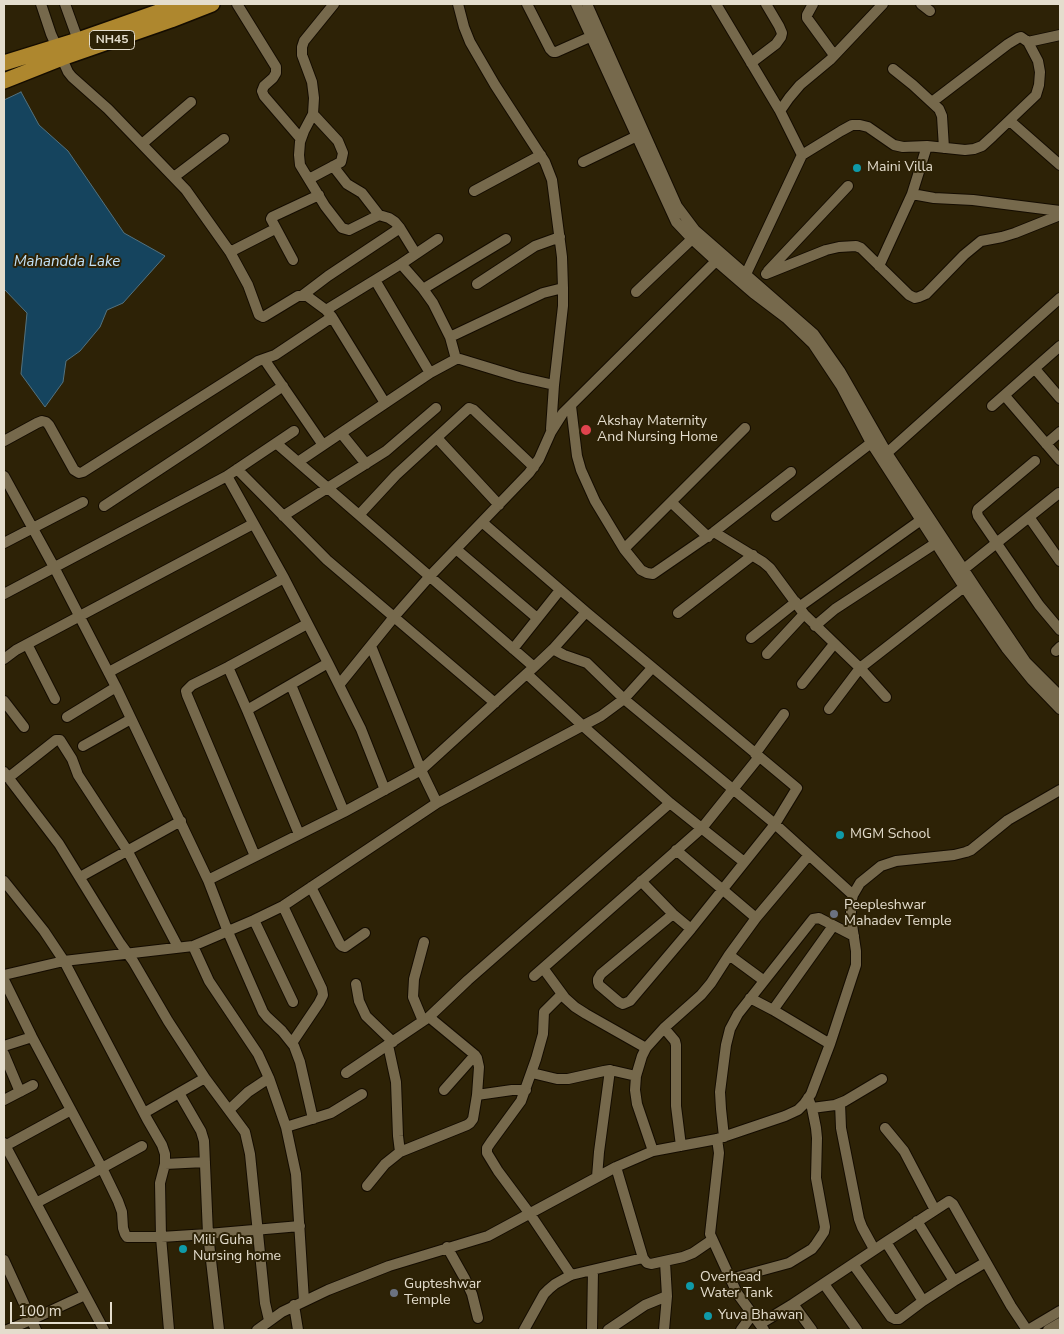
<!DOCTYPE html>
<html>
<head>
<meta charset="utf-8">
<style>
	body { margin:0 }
	#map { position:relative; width:1064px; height:1334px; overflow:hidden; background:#2d2206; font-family:"Nunito Sans",sans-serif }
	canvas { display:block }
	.frame { position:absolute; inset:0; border:5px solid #e4ddcd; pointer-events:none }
	.scale { position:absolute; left:10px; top:1302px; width:102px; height:22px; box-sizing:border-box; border:2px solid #e4ddcd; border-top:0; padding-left:6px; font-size:15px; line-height:18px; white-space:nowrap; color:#e4ddcd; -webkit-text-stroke:4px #2d2206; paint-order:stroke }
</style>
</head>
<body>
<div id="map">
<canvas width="1064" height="1334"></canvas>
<div class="frame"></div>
<div class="scale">100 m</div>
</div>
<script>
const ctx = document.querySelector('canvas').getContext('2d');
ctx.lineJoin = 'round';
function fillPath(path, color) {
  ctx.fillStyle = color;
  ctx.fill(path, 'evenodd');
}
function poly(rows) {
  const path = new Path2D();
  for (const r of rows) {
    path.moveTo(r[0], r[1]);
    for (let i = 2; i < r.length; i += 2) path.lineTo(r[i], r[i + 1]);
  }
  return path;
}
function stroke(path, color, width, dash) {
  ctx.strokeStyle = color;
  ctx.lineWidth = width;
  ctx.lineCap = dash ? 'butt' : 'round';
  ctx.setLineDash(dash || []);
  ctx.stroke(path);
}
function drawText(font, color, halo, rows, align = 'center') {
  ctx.font = font + ' "Nunito Sans",sans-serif';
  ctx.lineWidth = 4;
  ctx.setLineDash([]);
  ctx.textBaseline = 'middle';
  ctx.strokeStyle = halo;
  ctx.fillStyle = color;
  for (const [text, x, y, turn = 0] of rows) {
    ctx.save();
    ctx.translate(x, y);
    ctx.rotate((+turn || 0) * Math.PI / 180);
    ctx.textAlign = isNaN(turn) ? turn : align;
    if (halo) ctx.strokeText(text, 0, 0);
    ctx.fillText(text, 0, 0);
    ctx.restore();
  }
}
const water = poly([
	[21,92,39,125,68,151,124,233,165,256,123,303,107,310,100,327,80,351,66,361,63,382,45,407,21,374,27,313,4,289,4,100,21,92]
]);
const minor = poly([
	[41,4,51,34,68,72,72,77,108,109,186,190,230,252,248,285,259,315,263,317,265,316,298,296,307,296,326,310,332,317,385,403],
	[65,4,78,40],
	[237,4,276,67,276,73,273,78,264,86,262,91,264,96,301,139],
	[334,4,304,41,302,47,302,55,312,82,314,98,313,114,304,131,300,142,299,155,300,165,325,206,342,228,349,230,379,215,389,218,395,222,400,228,416,254],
	[458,4,464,27,470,42,495,85,545,162,552,180,562,257,563,288,563,306,554,385,551,429],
	[527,4,550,49,553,52,556,52,592,36],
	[576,4,676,222,692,239,716,261,753,293,786,318,813,344,841,386,871,443,964,587,1006,648,1032,680,1060,709],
	[587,4,677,206,695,230,814,334,840,371,887,453,976,588,1026,662,1060,696],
	[716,4,780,111,802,155,746,274,742,278],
	[813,4,807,15,807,18,834,55],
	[921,4,930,11],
	[1028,42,1060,35],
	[751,63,776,44,781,37,782,33,779,26,766,4],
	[893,69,913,85,939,109,942,116,944,148],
	[780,111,789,98,800,85,830,60,883,4],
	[1010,121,1060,165],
	[142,144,191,102],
	[802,155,841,131,852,125,860,125,868,127,894,145,903,147,927,146,965,150,974,149,982,146,993,136,1036,95,1039,85,1040,72,1038,61,1028,42,1021,37,1018,38,1008,44,932,102],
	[583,162,637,136],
	[333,166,347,184,362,193,379,215],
	[174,177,224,139],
	[309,179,341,162,343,153,338,141,313,114],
	[474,191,541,155],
	[912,194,934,198,973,200,1060,211],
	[230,252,275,229],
	[293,260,271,219,272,217,319,195],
	[401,264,423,289,433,303,450,337,456,359],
	[879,266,912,194,927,146],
	[768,271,848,186],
	[766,274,826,250,839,247,856,246,861,248,909,295,915,298,919,297,926,294,964,255,981,241,1002,237,1015,233,1060,215],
	[375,280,430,373],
	[477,284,535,246,560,237],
	[423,289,506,239],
	[636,292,692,239],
	[303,295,328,276,400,228],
	[326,310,401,264,438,239],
	[450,337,543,293,563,288],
	[264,359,323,445],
	[1035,369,1060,398],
	[1005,396,1060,460],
	[571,406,577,456,581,470,595,501,624,549,641,570,647,573,653,574,714,532,791,472],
	[992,406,1060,346],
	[341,433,366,464],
	[437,438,499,505],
	[4,441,37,423,42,421,46,422,49,425,74,470,79,473,83,472,258,361,275,355,332,317],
	[276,443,534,667],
	[1046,444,1060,432],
	[887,453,1060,298],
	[1035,461,978,509,977,512,978,516,1039,605,1060,630],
	[298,462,430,373,456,359,460,359,519,377,554,385],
	[237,469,327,560,495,703],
	[4,476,54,567,116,687,208,880,228,932,263,1012,267,1017,282,1031,294,1046,300,1062,313,1119],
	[227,476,284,578,328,663,361,729,385,790],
	[671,502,708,537],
	[104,506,198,444,283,386],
	[359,515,396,475,469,408,474,410,534,467],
	[283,516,386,451,436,408],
	[776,516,871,443],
	[1029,517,1060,561],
	[482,522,586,612,797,788,775,824,691,929,630,1001,623,1004,619,1002,599,985,598,982,598,979,601,974,673,914],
	[714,532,763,562,770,568,804,614,860,668,886,697],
	[4,543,83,502],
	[456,549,537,618],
	[624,549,745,428],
	[964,576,964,569,1059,493],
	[4,594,227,476,294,431],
	[799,607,921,520],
	[678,613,753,555],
	[815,626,835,609,936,543],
	[751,638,796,602],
	[27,644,55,699],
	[371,646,421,770,437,803],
	[513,649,560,590],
	[553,649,564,655,587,663,624,699,775,824,853,895],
	[1056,651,1060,647],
	[767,654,804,614],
	[4,659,16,650,253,524],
	[228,667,247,710,299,834],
	[109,672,284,578],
	[527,674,583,726,670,803,744,862],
	[802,684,834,644],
	[291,685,344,812],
	[339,685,394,617,430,576,529,473,539,459,551,432,563,413,716,261,719,256],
	[4,701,24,727],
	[829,709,860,668,964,587],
	[247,710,328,663],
	[67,717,116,687],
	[83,746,131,719],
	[755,754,784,714],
	[4,772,59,844,120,943,133,961,168,1021,205,1078,245,1132,250,1154,265,1303,269,1320],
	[8,778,56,740,60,740,72,759,78,775,127,850,178,947],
	[676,850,756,918],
	[255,856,187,695,186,691,192,685,228,667,307,624],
	[80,877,181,821],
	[208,880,344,812,421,770,534,667,553,649,586,612],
	[4,881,44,931,64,961,147,1119,162,1145,165,1154,165,1164,160,1183,161,1237,169,1330],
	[641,881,673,914,691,929],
	[311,887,340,944,342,946,345,947,365,933],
	[283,906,322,989,323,995,319,1003,292,1043],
	[254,920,293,1002],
	[193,946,209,981,258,1054,269,1078,286,1127,296,1174,304,1301],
	[729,955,763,980],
	[543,968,565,998,575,1007,586,1014,646,1048],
	[4,975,64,961,193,946,254,920,283,906,437,803,601,716,624,699,652,668],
	[534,976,702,828,759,757],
	[4,980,32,1037,102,1168,118,1201,122,1212,123,1228,125,1234,127,1237,161,1237,208,1234,300,1226],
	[356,984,359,1001,366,1016,393,1042],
	[562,994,544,1012,543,1034,536,1059,521,1101,491,1142,487,1148,487,1153,498,1171,530,1214,571,1275],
	[750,998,773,1010,830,1044],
	[773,1010,833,926],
	[423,1021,413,997,414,979,424,942],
	[664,1028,675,1041,676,1045,676,1106,681,1146],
	[388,1045,396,1082,398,1136,400,1152],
	[4,1046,32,1037],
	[4,1054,20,1092],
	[346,1073,429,1017,468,980,670,803],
	[532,1073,557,1079,568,1079,604,1071,610,1070,636,1076],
	[444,1090,475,1055],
	[179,1093,201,1131,204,1141,208,1234,219,1330],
	[477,1095,512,1090,526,1090],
	[4,1100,33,1085],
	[840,1103,841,1128,859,1219,862,1227,874,1249],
	[812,1108,835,1105,845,1101,882,1079],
	[229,1110,248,1092,269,1078],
	[144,1113,205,1078],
	[286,1127,331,1113,362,1094],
	[885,1128,904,1151,935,1210],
	[724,1137,721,1109,720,1092,726,1045,730,1029,738,1014,813,919,819,918,854,936],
	[717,1139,719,1153,710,1234,737,1293,764,1330],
	[4,1143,104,1330],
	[5,1146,71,1110],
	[653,1151,637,1104,635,1090,636,1076,642,1056,646,1048,664,1028,701,995,711,983,729,955,756,918,809,855],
	[165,1164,205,1162],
	[616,1167,643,1258,647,1263,651,1264,683,1257,693,1253,712,1240],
	[597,1177,599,1152,610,1070],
	[367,1186,385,1164,400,1152,467,1125,470,1123,473,1119,477,1095,479,1067,477,1058,475,1055,429,1017],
	[36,1203,102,1168,142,1146],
	[917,1221,954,1281],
	[886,1242,923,1301],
	[447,1247,465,1279,472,1294,478,1318],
	[4,1260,36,1330],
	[853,1264,891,1317,895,1319,899,1319,923,1301,954,1281,986,1262],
	[730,1279,789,1263,812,1249,816,1244,824,1232,825,1227,816,1178,817,1138,816,1128,812,1108,808,1098],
	[824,1284,857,1330],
	[793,1304,812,1330],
	[294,1305,298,1330],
	[760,1324,793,1304,886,1242,949,1201,953,1204,1011,1306,1027,1330],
	[7,1330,31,1320,85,1295],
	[257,1330,282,1312,328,1290,389,1266,488,1236,616,1167,653,1151,717,1139,785,1116,798,1110,804,1104,811,1094,830,1044,856,965,856,951,851,918,851,904,853,895,860,883,881,866,896,861,954,855,966,852,971,850,1008,820,1060,790],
	[524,1330,544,1294,549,1289,555,1284,571,1275,643,1258],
	[592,1330,593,1270],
	[608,1330,645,1305,667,1296],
	[664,1330,667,1296,665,1262],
	[741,1330,752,1315],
	[1028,1330,1060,1311],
	[1048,1330,1060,1323]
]);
const highway = poly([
	[4,63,78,40,181,4],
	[4,81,62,58,171,20,212,4]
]);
const markers = [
	[857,168,5,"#0f9aa8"],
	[586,430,6,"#e0444e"],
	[840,835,5,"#0f9aa8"],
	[834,914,5,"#6b7280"],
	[183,1249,5,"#0f9aa8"],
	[690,1286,5,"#0f9aa8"],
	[394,1293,5,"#6b7280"],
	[708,1316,5,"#0f9aa8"]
];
const shields = [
	[112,40,45]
];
const shieldNames = [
	["NH45",112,40]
];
const poiNames = [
	["Maini Villa",867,168],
	["Akshay Maternity",597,422],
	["And Nursing Home",597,438],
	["MGM School",850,835],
	["Peepleshwar",844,906],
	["Mahadev Temple",844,922],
	["Mili Guha",193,1241],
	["Nursing home",193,1257],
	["Overhead",700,1278],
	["Water Tank",700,1294],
	["Gupteshwar",404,1285],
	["Temple",404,1301],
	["Yuva Bhawan",718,1316]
];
const waterNames = [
	["Mahandda Lake",67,262]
];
fillPath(water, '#15445e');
stroke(water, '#53727f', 1);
stroke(minor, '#140c00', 12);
stroke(highway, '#140c00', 18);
stroke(minor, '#76694c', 10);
stroke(highway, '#ae872e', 15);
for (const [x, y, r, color] of markers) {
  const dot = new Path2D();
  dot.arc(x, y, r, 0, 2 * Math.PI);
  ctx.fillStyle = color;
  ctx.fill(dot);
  stroke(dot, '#2d2206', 2);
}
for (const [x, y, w] of shields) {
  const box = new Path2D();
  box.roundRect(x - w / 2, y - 9.5, w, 19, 4);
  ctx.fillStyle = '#2d2206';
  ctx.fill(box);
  stroke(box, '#e4ddcd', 1);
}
drawText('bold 12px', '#e4ddcd', null, shieldNames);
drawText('14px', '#e4ddcd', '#2d2206', poiNames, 'left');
drawText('italic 15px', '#c1e1f7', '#2d2206', waterNames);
</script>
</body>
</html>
